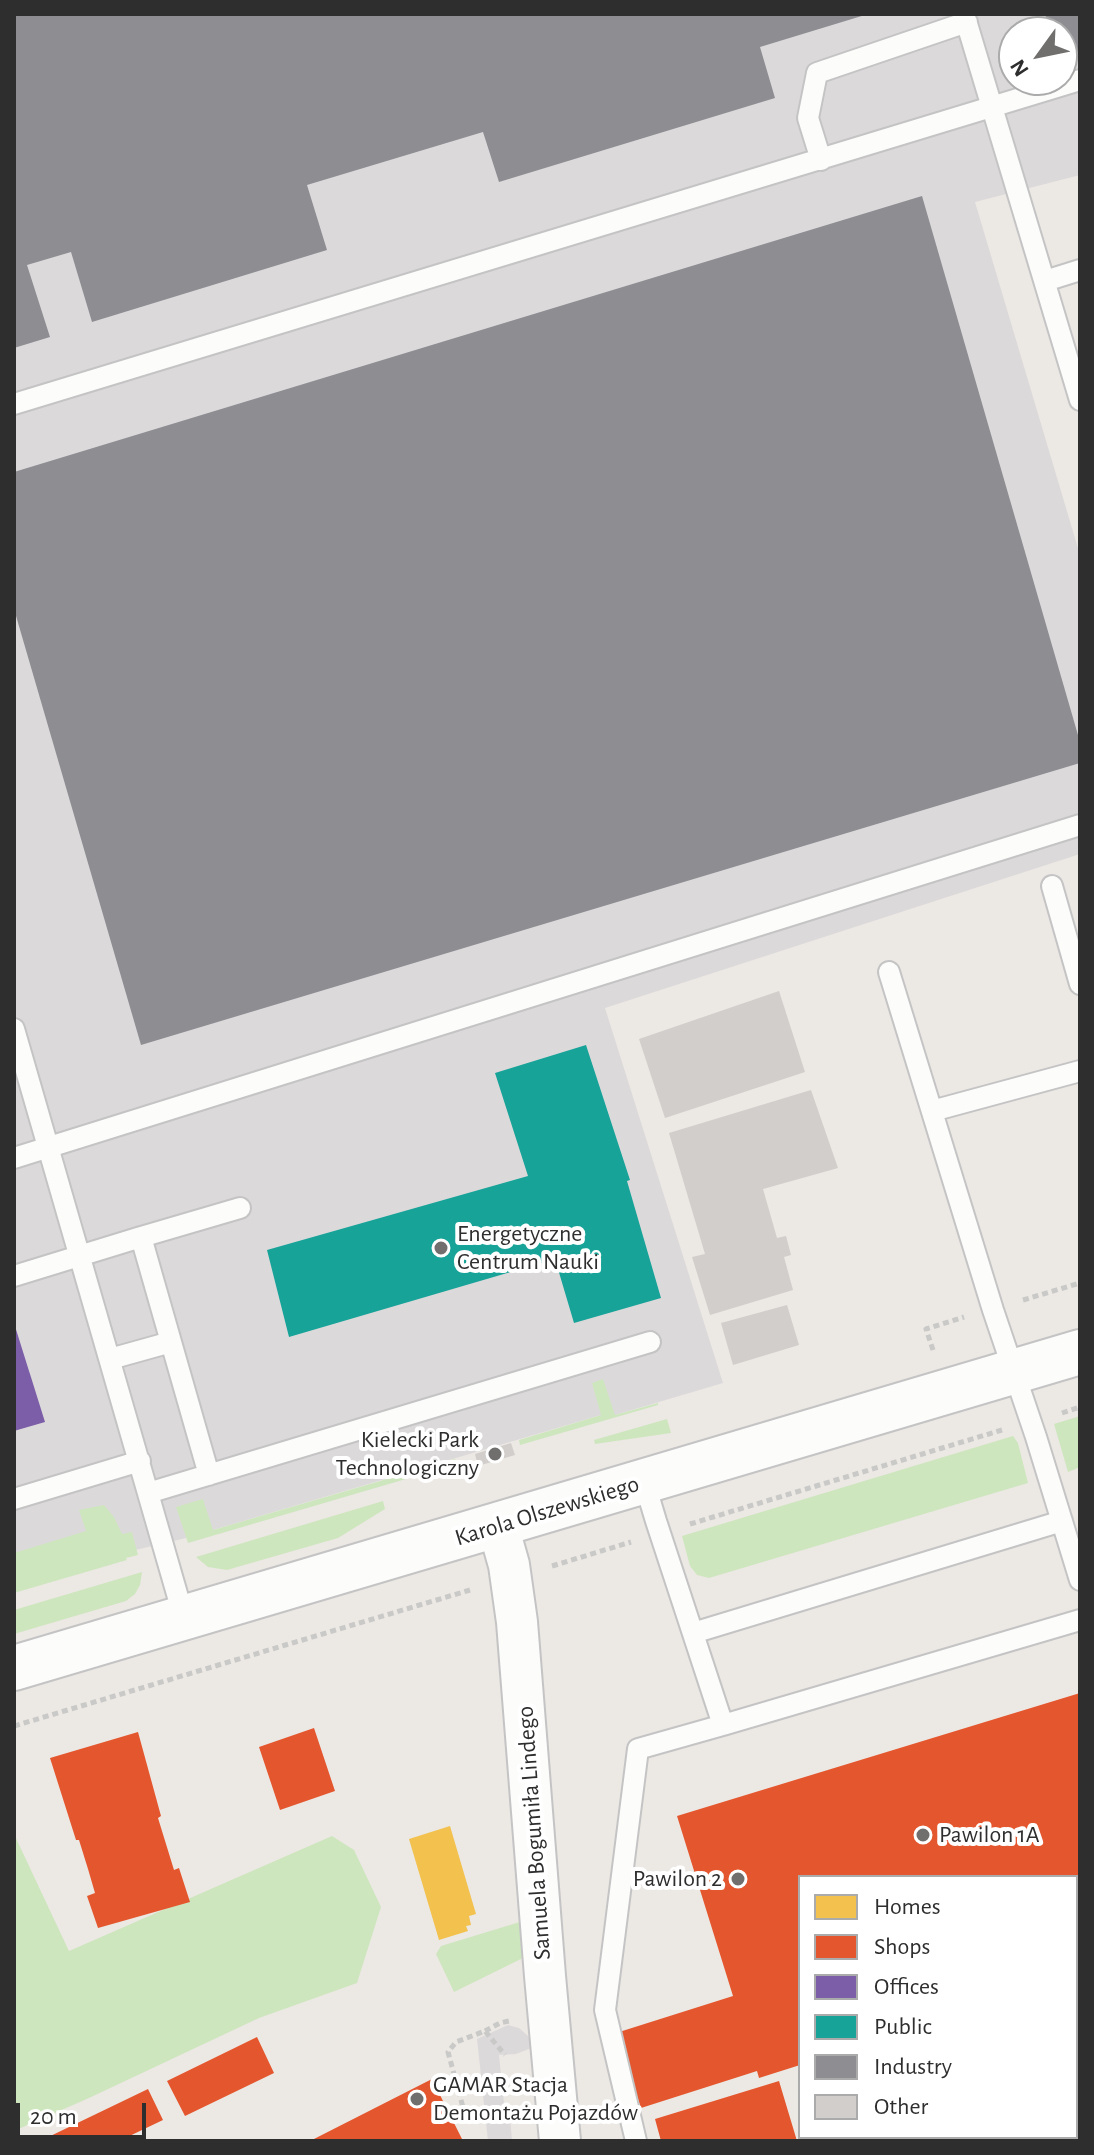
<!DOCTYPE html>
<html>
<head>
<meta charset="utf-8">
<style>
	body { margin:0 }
	#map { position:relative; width:1094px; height:2155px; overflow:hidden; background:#ece8e4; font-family:"Alegreya Sans",sans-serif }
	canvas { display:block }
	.frame { position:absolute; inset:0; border:16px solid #2e2e2e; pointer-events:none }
	.legend { position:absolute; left:798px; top:1875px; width:280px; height:264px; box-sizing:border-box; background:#fff; border:2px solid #ababab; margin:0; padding:10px 14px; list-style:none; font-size:24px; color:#2e2e2e }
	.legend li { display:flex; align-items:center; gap:16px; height:40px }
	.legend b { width:40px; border:2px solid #ababab }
	.north { position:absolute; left:998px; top:16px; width:80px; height:80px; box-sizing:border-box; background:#fff; border:2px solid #ababab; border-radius:50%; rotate:237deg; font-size:22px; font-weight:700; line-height:32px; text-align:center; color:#2e2e2e }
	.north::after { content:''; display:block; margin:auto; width:28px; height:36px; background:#706f6e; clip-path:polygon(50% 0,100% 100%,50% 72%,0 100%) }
	.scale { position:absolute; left:16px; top:2103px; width:130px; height:36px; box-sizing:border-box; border:4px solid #2e2e2e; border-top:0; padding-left:10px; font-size:24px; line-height:28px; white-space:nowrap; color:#2e2e2e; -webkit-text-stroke:6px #fff; paint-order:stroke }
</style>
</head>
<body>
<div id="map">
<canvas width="1094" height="2155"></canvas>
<div class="frame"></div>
<ul class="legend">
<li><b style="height:22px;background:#f2c14e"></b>Homes</li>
<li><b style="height:22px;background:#e4572e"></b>Shops</li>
<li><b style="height:22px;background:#7b5ea7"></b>Offices</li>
<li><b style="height:22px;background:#17a398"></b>Public</li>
<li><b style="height:22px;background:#8d8d92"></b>Industry</li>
<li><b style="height:22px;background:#d1cecb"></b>Other</li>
</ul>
<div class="north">N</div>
<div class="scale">20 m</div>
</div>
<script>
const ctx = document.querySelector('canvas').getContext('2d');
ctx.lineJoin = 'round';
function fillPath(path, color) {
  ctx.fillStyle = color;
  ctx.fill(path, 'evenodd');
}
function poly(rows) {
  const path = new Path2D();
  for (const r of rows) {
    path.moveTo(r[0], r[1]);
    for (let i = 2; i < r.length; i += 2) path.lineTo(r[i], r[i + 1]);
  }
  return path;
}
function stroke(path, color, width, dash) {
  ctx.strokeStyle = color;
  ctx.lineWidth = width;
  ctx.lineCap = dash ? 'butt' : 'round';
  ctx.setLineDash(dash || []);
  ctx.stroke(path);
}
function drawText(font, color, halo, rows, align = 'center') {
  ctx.font = font + ' "Alegreya Sans",sans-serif';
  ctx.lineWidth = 8;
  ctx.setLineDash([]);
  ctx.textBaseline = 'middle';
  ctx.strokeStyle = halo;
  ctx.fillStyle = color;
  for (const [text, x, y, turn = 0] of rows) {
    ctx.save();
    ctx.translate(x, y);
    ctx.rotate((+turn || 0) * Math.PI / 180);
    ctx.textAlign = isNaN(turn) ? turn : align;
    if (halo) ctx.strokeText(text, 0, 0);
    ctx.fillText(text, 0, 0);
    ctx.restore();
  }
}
const industrial = poly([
	[14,14,1080,14,1080,175,975,202,1080,555,1080,854,605,1008,723,1383,615,1415,601,1415,186,1538,127,1552,14,1586],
	[1014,32,1062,32,1062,80,1014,80],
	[508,2025,519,2028,528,2036,534,2047,516,2054,499,2055,504,2104,509,2105,512,2141,488,2141,477,2039]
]);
const green = poly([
	[603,1379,615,1415,658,1403,658,1405,520,1445,519,1440,601,1415,592,1383],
	[1080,1416,1080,1467,1068,1472,1054,1424],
	[667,1419,671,1433,595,1444,594,1440],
	[1013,1436,1018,1443,1028,1483,709,1578,697,1575,690,1566,682,1536],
	[455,1459,457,1464,188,1543,176,1507,203,1499,213,1530],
	[383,1501,385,1509,338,1538,227,1570,208,1567,196,1557],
	[104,1505,114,1517,122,1534,132,1532,138,1555,126,1558,127,1560,14,1593,14,1553,86,1531,79,1510],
	[142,1572,140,1585,135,1594,126,1601,14,1634,14,1610],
	[14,1834,69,1951,332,1836,354,1850,381,1907,357,1983,259,2018,89,2098,14,2131],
	[523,1921,525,1957,454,1992,436,1954,441,1946]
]);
const homes = poly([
	[450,1826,476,1914,469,1916,471,1925,466,1926,468,1931,439,1940,409,1839]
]);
const shops = poly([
	[1080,1693,1080,2102,1076,2103,1076,1877,800,1877,800,2065,759,2078,757,2071,641,2108,616,2033,733,1996,677,1816],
	[314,1728,335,1791,280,1810,259,1747],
	[138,1732,161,1816,158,1818,174,1870,179,1868,190,1902,98,1928,87,1896,95,1893,88,1869,79,1840,76,1840,50,1758],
	[257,2037,274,2073,185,2116,167,2081],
	[432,2079,463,2141,310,2141],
	[779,2081,797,2141,661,2141,655,2119],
	[148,2089,163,2120,119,2141,40,2141],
	[861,2137,962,2137,962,2138,951,2141,862,2141]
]);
const offices = poly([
	[14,1323,45,1422,14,1431]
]);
const public = poly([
	[586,1045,630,1180,627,1181,661,1298,574,1323,555,1259,289,1337,267,1250,528,1176,495,1073]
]);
const industry = poly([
	[14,14,865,14,865,15,760,47,775,98,499,182,483,132,307,185,327,250,92,322,71,252,27,265,50,337,14,348],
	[1045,14,1080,14,1080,51,1062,57,1062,32,1050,32],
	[922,196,1080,742,1080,763,141,1045,14,609,14,472]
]);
const building = poly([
	[779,991,805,1072,665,1118,639,1039],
	[811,1090,838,1168,763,1189,777,1238,786,1236,791,1255,784,1257,793,1290,710,1315,692,1257,705,1254,669,1133],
	[787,1305,799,1345,733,1365,721,1323],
	[511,1443,515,1455,478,1466,475,1454]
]);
const path = poly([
	[1023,1300,1080,1283],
	[933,1350,926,1329,964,1317],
	[1062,1413,1080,1407],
	[690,1524,1002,1430],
	[552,1566,631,1542],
	[14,1726,470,1590],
	[485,2031,500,2023,509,2021],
	[452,2119,464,2111,448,2052,456,2042,485,2031,505,2055]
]);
const service = poly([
	[964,14,1080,400],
	[821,160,808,118,817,73,967,22],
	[1045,281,1080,270],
	[14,404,1080,80],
	[1052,886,1080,984],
	[889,972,993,1310,1036,1437,1080,1580],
	[14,1029,184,1618],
	[932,1111,1080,1071],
	[14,1158,1080,825],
	[14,1276,141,1237],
	[110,1359,171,1342],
	[209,1475,141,1237,240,1208],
	[644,1481,656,1521,723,1725,1080,1620],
	[148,1493,650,1342],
	[14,1499,140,1461],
	[693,1633,1062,1521],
	[636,2141,605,2010,638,1749,723,1725]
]);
const minor = poly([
	[498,1526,509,1565,517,1622,545,1976,560,2141]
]);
const tertiary = poly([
	[14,1668,1080,1352]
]);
const markers = [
	[441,1248,8,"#706f6e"],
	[495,1454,8,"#706f6e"],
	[923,1835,8,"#706f6e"],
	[738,1879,8,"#706f6e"],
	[417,2099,8,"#706f6e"]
];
const poiNames = [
	["Energetyczne",457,1234],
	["Centrum Nauki",457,1262],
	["Kielecki Park",479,1440,"right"],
	["Technologiczny",479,1468,"right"],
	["Pawilon 1A",939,1835],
	["Pawilon 2",722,1879,"right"],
	["GAMAR Stacja",433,2085],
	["Demontażu Pojazdów",433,2113]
];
const streetNames = [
	["Karola Olszewskiego",547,1511,-17],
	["Samuela Bogumiła Lindego",534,1833,-94]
];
fillPath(industrial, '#dcd9db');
fillPath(green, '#cee6be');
fillPath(homes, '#f2c14e');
fillPath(shops, '#e4572e');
fillPath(offices, '#7b5ea7');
fillPath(public, '#17a398');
fillPath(industry, '#8d8d92');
fillPath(building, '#d1cecb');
stroke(service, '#c5c4c5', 24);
stroke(minor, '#c5c4c5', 44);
stroke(tertiary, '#c5c4c5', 48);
stroke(path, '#c9c9c8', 5, [6, 4]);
stroke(service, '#fcfcfb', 20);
stroke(minor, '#fcfcfb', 40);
stroke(tertiary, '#fcfcfb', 44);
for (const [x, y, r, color] of markers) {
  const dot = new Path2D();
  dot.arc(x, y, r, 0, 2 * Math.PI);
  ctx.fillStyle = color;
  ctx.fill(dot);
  stroke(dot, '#fff', 3);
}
drawText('24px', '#2e2e2e', '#fff', poiNames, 'left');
drawText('24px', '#2e2e2e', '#fff', streetNames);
</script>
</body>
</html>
